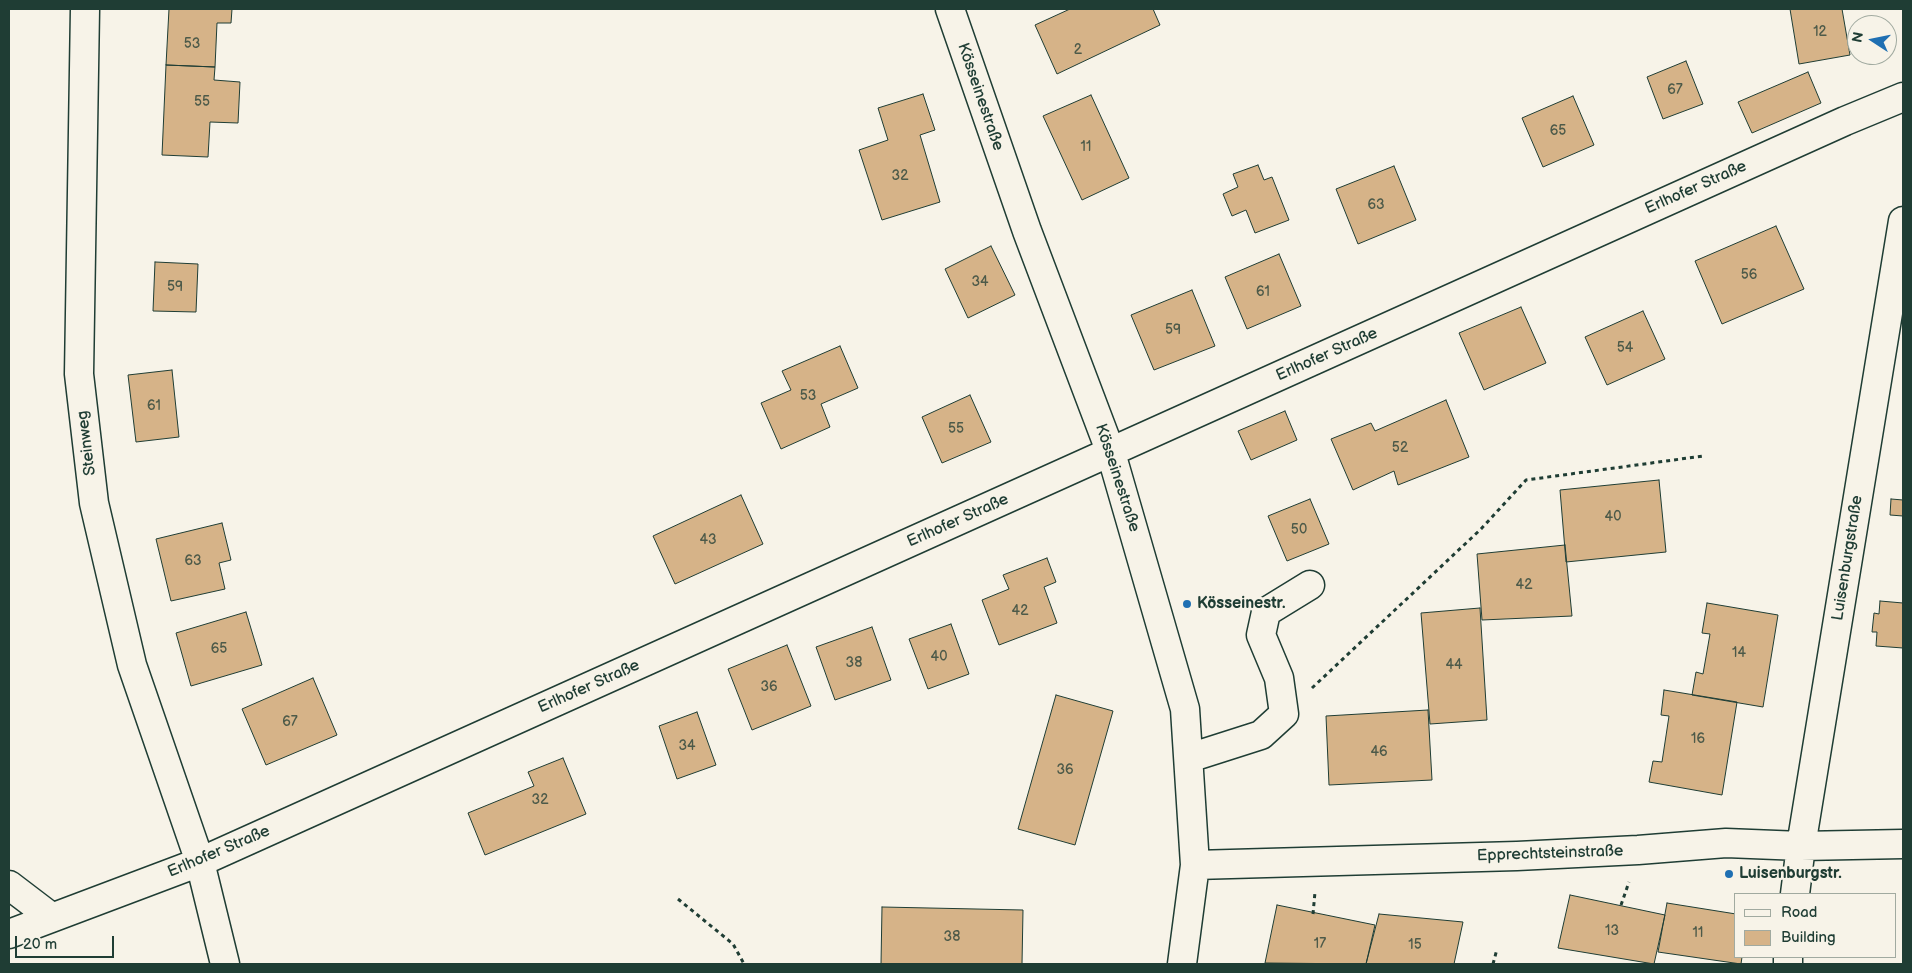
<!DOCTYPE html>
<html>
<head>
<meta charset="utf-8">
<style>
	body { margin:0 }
	#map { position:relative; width:1912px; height:973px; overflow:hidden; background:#f7f3e8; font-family:"Balsamiq Sans",sans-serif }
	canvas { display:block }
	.frame { position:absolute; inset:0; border:10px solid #1f3d34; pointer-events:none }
	.legend { position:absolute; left:1734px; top:893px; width:162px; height:65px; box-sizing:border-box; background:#f7f3e8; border:1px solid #a1aaa0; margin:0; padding:6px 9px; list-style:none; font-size:15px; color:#1f3d34 }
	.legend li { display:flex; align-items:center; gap:10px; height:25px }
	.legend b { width:25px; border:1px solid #a1aaa0 }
	.north { position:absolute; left:1847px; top:15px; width:50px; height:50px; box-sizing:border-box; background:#f7f3e8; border:1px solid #a1aaa0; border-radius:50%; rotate:281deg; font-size:14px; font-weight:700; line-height:20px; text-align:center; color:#1f3d34 }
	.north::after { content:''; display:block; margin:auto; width:18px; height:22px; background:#1f6fb2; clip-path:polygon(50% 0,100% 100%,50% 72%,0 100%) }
	.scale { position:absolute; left:15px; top:936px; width:99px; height:22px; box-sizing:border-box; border:2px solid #1f3d34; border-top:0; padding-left:6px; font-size:15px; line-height:18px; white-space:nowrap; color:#1f3d34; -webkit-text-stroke:4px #f7f3e8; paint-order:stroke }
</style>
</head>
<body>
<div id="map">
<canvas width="1912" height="973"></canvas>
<div class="frame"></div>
<ul class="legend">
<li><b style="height:6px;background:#f7f3e8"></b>Road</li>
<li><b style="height:14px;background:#d6b388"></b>Building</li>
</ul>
<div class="north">N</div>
<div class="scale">20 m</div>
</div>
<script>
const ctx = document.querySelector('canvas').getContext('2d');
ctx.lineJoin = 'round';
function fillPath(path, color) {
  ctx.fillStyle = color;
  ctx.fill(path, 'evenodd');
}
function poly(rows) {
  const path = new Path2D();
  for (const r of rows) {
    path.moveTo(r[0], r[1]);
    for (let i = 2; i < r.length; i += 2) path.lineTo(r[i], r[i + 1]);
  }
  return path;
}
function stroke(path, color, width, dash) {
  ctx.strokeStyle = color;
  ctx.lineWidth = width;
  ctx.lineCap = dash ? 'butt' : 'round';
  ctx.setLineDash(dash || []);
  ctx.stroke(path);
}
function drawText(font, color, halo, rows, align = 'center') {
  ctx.font = font + ' "Balsamiq Sans",sans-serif';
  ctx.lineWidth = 5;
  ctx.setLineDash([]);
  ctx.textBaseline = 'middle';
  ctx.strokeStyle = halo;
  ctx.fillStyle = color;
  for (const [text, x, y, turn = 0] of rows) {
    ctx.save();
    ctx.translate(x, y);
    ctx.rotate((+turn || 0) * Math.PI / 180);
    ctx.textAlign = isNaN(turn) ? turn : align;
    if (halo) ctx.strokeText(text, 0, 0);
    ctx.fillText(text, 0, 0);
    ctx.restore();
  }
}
const building = poly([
	[169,9,232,9,231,23,217,23,215,67,166,65,169,9],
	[1070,9,1153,9,1160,25,1057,74,1035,25,1070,9],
	[1790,9,1842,9,1850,55,1799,64,1790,9],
	[1686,61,1703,104,1663,119,1647,77,1686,61],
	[166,65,215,67,214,80,240,82,238,123,210,122,208,157,162,155,166,65],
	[1808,72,1821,103,1752,133,1738,102,1808,72],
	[923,94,935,130,920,135,940,202,882,220,859,150,888,140,878,108,923,94],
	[1091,95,1129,178,1082,200,1043,116,1091,95],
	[1573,96,1594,145,1543,167,1522,118,1573,96],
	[1258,165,1264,180,1272,177,1289,220,1255,233,1246,210,1232,216,1223,194,1238,187,1233,174,1258,165],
	[1394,166,1416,220,1358,244,1336,189,1394,166],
	[1776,226,1804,289,1722,324,1695,261,1776,226],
	[991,246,1015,295,968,318,945,269,991,246],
	[1279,254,1301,306,1247,329,1225,277,1279,254],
	[155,262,198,264,196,312,153,311,155,262],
	[1192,290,1215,346,1154,370,1131,315,1192,290],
	[1521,307,1546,363,1484,390,1459,333,1521,307],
	[1643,311,1665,359,1607,385,1585,337,1643,311],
	[840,346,858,388,821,404,830,427,781,449,761,403,791,390,782,371,840,346],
	[172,370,179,437,136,442,128,375,172,370],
	[970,395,991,442,942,463,922,417,970,395],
	[1446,400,1469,457,1398,485,1394,471,1353,490,1331,439,1371,423,1375,431,1446,400],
	[1285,411,1297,440,1251,460,1238,431,1285,411],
	[1659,480,1666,552,1566,562,1560,490,1659,480],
	[741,495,763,544,675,584,653,536,741,495],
	[1310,499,1329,544,1287,561,1268,516,1310,499],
	[1891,499,1903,500,1903,516,1890,515,1891,499],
	[222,523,231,560,219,563,225,589,171,601,156,539,222,523],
	[1565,545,1572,616,1482,620,1477,554,1565,545],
	[1047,558,1056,582,1044,587,1057,623,999,645,982,600,1009,589,1003,575,1047,558],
	[1880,601,1903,603,1903,648,1876,646,1877,632,1872,632,1874,613,1879,614,1880,601],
	[1707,603,1778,615,1763,707,1692,695,1696,672,1703,674,1710,634,1702,633,1707,603],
	[1480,608,1487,720,1430,724,1421,613,1480,608],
	[246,612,262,665,191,686,176,633,246,612],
	[951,624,969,674,928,689,909,639,951,624],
	[872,627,891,680,835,700,816,647,872,627],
	[787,645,811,706,752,730,728,669,787,645],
	[313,678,337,735,266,765,242,709,313,678],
	[1664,690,1737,702,1722,795,1649,782,1653,761,1662,762,1669,716,1661,715,1664,690],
	[1056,695,1113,711,1075,845,1018,829,1056,695],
	[1428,710,1432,780,1329,785,1326,716,1428,710],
	[697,712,716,765,677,779,659,726,697,712],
	[563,758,586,814,485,855,468,813,534,786,528,772,563,758],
	[1570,895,1665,915,1654,964,1558,948,1570,895],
	[1667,903,1736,914,1736,957,1742,957,1741,964,1658,952,1667,903],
	[1277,905,1375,925,1366,964,1265,963,1277,905],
	[882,907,1023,910,1022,964,881,964,882,907],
	[1379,914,1463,922,1454,964,1366,964,1379,914]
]);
const path = poly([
	[1312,688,1481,529,1526,480,1703,456],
	[678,899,733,944,744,964],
	[1621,905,1629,882],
	[1313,914,1315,892],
	[1493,964,1497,949]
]);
const minor = poly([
	[85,9,79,374,94,503,132,665,200,862,225,964],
	[950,9,1027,231,1111,453,1185,709,1195,865,1182,964],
	[1189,758,1261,735,1284,714,1279,678,1261,635,1266,612,1310,585],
	[1195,865,1517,856,1638,850,1726,843,1801,846,1903,844],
	[9,885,51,917],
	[1795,894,1801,846,1903,221],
	[9,934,200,862,1845,121,1903,97],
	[1788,964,1788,957]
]);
const markers = [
	[1187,604,5,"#1f6fb2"],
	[1729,874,5,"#1f6fb2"]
];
const numberNames = [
	["12",1820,32],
	["53",192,44],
	["2",1078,50],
	["67",1675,90],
	["55",202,102],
	["65",1558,131],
	["11",1086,147],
	["32",900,176],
	["63",1376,205],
	["56",1749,275],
	["34",980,282],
	["59",175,287],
	["61",1263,292],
	["59",1173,330],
	["54",1625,348],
	["53",808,396],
	["61",154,406],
	["55",956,429],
	["52",1400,448],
	["40",1613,517],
	["50",1299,530],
	["43",708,540],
	["63",193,561],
	["42",1524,585],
	["42",1020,611],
	["65",219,649],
	["14",1739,653],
	["40",939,657],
	["38",854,663],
	["44",1454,665],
	["36",769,687],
	["67",290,722],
	["16",1698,739],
	["34",687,746],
	["46",1379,752],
	["36",1065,770],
	["32",540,800],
	["13",1612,931],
	["11",1698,933],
	["38",952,937],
	["17",1320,944],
	["15",1415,945]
];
const streetNames = [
	["Kösseinestraße",980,97,71],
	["Erlhofer Straße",1696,188,-24],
	["Erlhofer Straße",1327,355,-24],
	["Steinweg",87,443,-97],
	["Kösseinestraße",1117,478,72],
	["Erlhofer Straße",958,521,-24],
	["Luisenburgstraße",1848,558,-81],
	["Erlhofer Straße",589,687,-24],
	["Erlhofer Straße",219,852,-23],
	["Epprechtsteinstraße",1550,854,-2]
];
const poiNames = [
	["Kösseinestr.",1197,604],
	["Luisenburgstr.",1739,874]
];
fillPath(building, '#d6b388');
stroke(building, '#1f3d34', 1);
stroke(minor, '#1f3d34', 31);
stroke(path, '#1f3d34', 3, [4, 4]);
stroke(minor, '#f7f3e8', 28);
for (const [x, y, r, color] of markers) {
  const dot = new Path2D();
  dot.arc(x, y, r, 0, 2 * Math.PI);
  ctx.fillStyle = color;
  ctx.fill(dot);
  stroke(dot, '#f7f3e8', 2);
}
drawText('14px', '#4d5a49', null, numberNames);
drawText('16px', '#1f3d34', '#f7f3e8', streetNames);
drawText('bold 16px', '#1f3d34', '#f7f3e8', poiNames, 'left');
</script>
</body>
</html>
